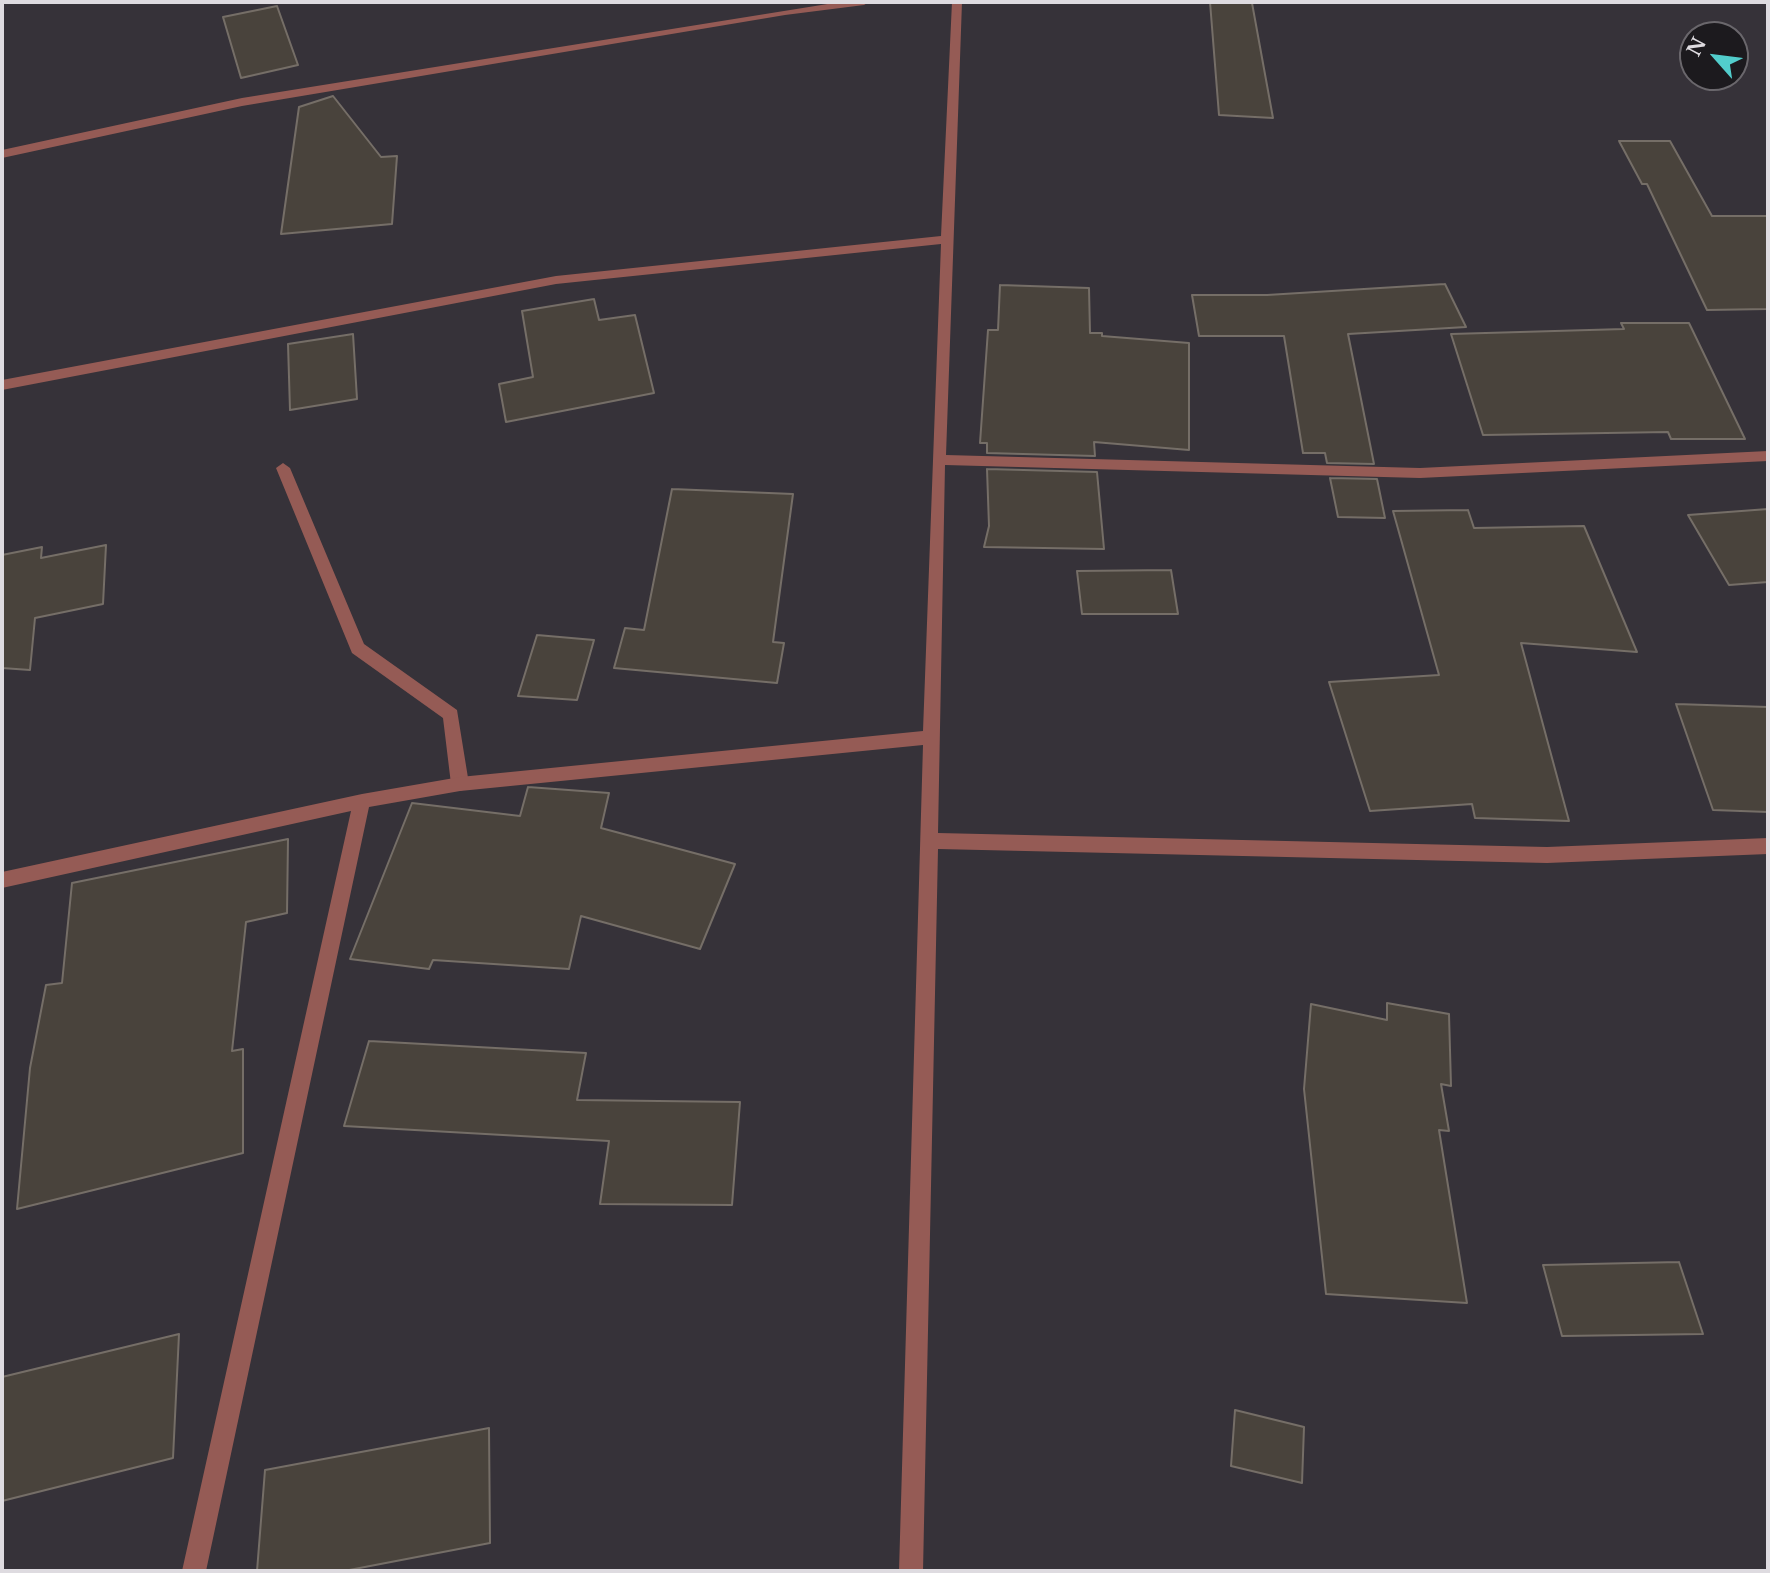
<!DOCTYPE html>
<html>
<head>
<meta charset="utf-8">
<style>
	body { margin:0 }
	#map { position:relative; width:1770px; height:1573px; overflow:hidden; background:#363239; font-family:"Libre Baskerville",serif }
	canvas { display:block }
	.frame { position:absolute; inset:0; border:4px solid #dedbe0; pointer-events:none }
	.north { position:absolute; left:1679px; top:21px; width:70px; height:70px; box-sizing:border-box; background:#1c1a1e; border:2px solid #6a676c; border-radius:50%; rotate:298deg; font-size:19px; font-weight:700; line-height:28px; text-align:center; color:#dedbe0 }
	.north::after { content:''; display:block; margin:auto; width:24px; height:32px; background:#52cdcc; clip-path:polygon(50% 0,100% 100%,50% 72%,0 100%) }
</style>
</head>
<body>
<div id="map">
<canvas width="1770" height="1573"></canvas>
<div class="frame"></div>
<div class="north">N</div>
</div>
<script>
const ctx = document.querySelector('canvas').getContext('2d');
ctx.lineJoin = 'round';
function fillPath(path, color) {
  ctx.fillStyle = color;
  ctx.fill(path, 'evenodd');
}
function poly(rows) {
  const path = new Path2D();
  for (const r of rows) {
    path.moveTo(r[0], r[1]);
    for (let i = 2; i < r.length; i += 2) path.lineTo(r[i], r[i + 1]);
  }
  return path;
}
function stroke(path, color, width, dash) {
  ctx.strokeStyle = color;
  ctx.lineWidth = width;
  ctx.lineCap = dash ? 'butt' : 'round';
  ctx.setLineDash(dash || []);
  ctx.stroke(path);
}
const building = poly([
	[1210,2,1252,3,1273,118,1219,115,1210,2],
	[277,6,298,65,241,78,223,17,277,6],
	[333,96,381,157,397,156,392,224,281,234,299,107,333,96],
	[1619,141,1670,141,1712,216,1768,216,1768,309,1707,310,1647,184,1642,184,1619,141],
	[1445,284,1466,327,1348,334,1374,464,1327,463,1325,453,1303,453,1284,336,1199,336,1192,295,1267,295,1445,284],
	[1000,285,1089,288,1090,333,1102,333,1102,336,1189,343,1189,450,1094,442,1095,456,987,453,987,443,980,443,988,330,998,330,1000,285],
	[594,299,599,320,635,315,654,393,506,422,499,384,533,377,522,311,594,299],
	[1621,323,1689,323,1745,439,1671,439,1668,432,1483,435,1451,334,1624,329,1621,323],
	[353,334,357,399,290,410,288,344,353,334],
	[987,469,1097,472,1104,549,984,547,989,526,987,469],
	[1330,478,1377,479,1385,518,1338,517,1330,478],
	[672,489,793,494,773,642,784,643,777,683,614,668,625,628,644,630,672,489],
	[1768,509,1768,582,1729,585,1688,515,1768,509],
	[1468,510,1474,528,1584,526,1637,652,1521,643,1569,821,1475,818,1472,804,1370,811,1329,682,1439,675,1393,511,1468,510],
	[106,545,103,604,35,618,30,670,2,668,2,555,42,547,41,558,106,545],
	[1171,570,1178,614,1082,614,1077,571,1171,570],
	[537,635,594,640,577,700,518,696,537,635],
	[1676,704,1768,707,1768,812,1713,810,1676,704],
	[528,787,609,793,601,828,735,864,700,949,581,916,569,969,433,960,429,969,350,959,412,803,520,816,528,787],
	[288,839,287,913,246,922,232,1051,243,1049,243,1153,17,1209,30,1068,46,985,62,983,72,883,288,839],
	[1387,1003,1449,1014,1451,1086,1441,1084,1449,1131,1439,1130,1467,1303,1326,1294,1304,1089,1311,1004,1387,1020,1387,1003],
	[369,1041,586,1053,577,1100,740,1102,732,1205,600,1204,609,1141,344,1126,369,1041],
	[1679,1262,1703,1334,1562,1336,1543,1265,1679,1262],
	[179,1334,173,1458,2,1501,2,1377,179,1334],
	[1235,1410,1304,1427,1302,1483,1231,1466,1235,1410],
	[489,1428,490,1543,344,1571,257,1571,265,1470,489,1428]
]);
const lane = poly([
	[283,463,290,468,364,644,457,710,469,784,466,789,460,791,454,789,451,784,443,718,352,653,276,468,283,463]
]);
const street = poly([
	[840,2,869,2,864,5,785,15,242,106,2,158,2,150,242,98,840,2],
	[952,2,962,2,946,455,1420,468,1768,451,1768,461,1420,478,945,465,938,833,1547,847,1768,838,1768,854,1547,863,938,849,923,1571,899,1571,923,745,460,791,369,807,206,1571,182,1571,351,811,2,888,2,872,362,794,460,777,923,731,941,244,556,284,2,390,2,380,556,276,941,236,952,2]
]);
fillPath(building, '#49433c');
stroke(building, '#756e67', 2);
fillPath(lane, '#955b55');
fillPath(street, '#955b55');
</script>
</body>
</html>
